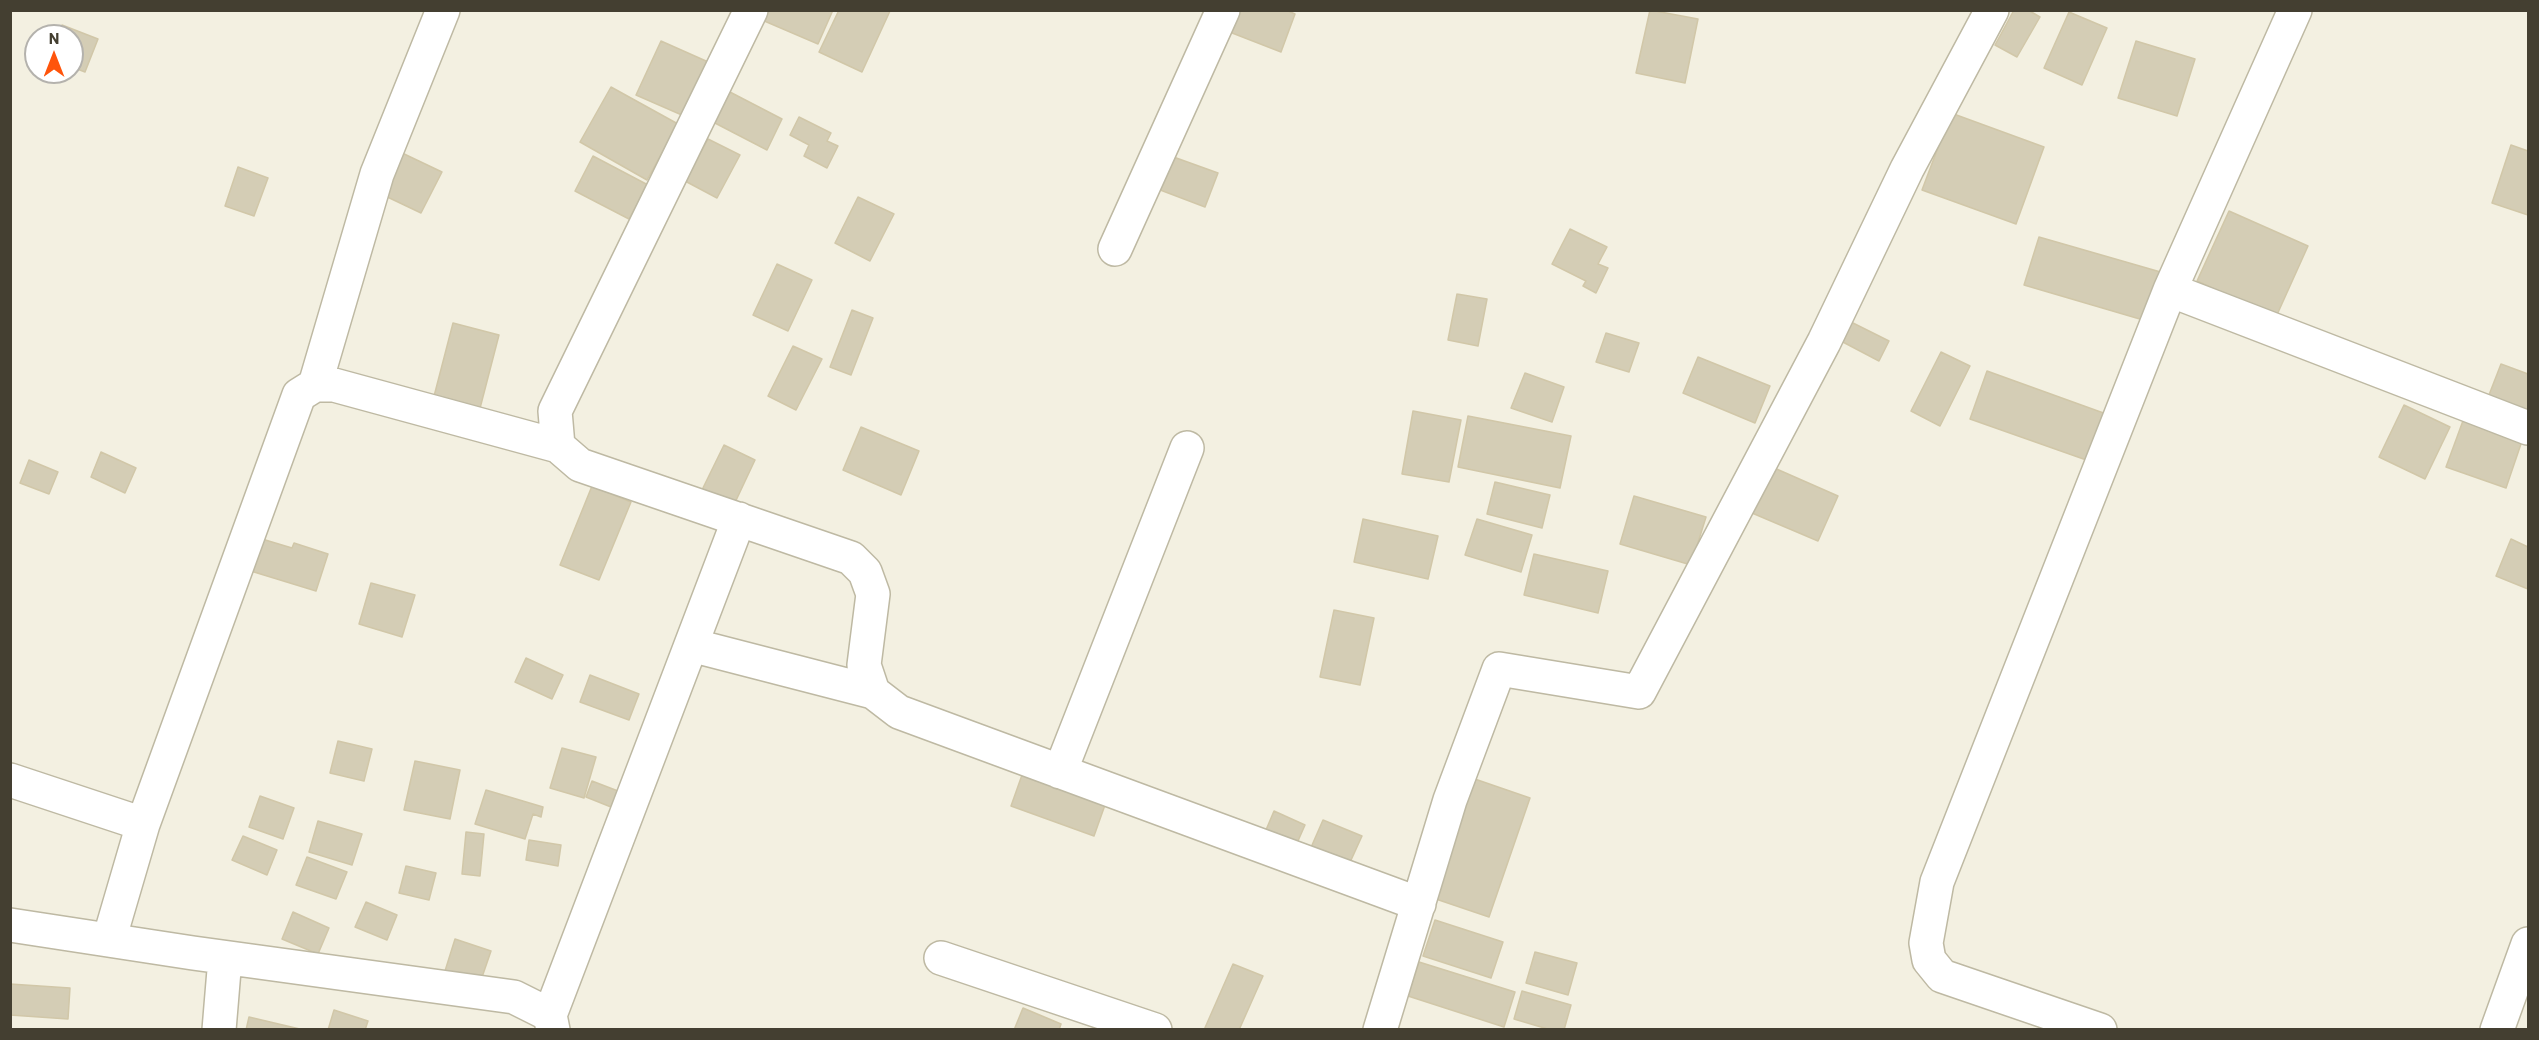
<!DOCTYPE html>
<html>
<head>
<meta charset="utf-8">
<style>
	body { margin:0 }
	#map { position:relative; width:2539px; height:1040px; overflow:hidden; background:#f3f0e1; font-family:Barlow,sans-serif }
	canvas { display:block }
	.frame { position:absolute; inset:0; border:12px solid #443f31; pointer-events:none }
	.north { position:absolute; left:24px; top:24px; width:60px; height:60px; box-sizing:border-box; background:#fff; border:2px solid #b4b2ad; border-radius:50%; rotate:0deg; font-size:16px; font-weight:700; line-height:24px; text-align:center; color:#443f31 }
	.north::after { content:''; display:block; margin:auto; width:21px; height:27px; background:#ff540b; clip-path:polygon(50% 0,100% 100%,50% 72%,0 100%) }
</style>
</head>
<body>
<div id="map">
<canvas width="2539" height="1040"></canvas>
<div class="frame"></div>
<div class="north">N</div>
</div>
<script>
const ctx = document.querySelector('canvas').getContext('2d');
ctx.lineJoin = 'round';
function fillPath(path, color) {
  ctx.fillStyle = color;
  ctx.fill(path, 'evenodd');
}
function poly(rows) {
  const path = new Path2D();
  for (const r of rows) {
    path.moveTo(r[0], r[1]);
    for (let i = 2; i < r.length; i += 2) path.lineTo(r[i], r[i + 1]);
  }
  return path;
}
function stroke(path, color, width, dash) {
  ctx.strokeStyle = color;
  ctx.lineWidth = width;
  ctx.lineCap = dash ? 'butt' : 'round';
  ctx.setLineDash(dash || []);
  ctx.stroke(path);
}
const building = poly([
	[766,10,833,10,818,44,762,20,766,10],
	[839,10,890,11,862,72,819,52,839,10],
	[1235,10,1286,10,1295,14,1281,52,1227,31,1235,10],
	[1650,10,1698,19,1685,83,1636,73,1650,10],
	[2014,10,2028,10,2040,17,2017,57,1995,45,2014,10],
	[2069,12,2107,28,2082,85,2044,68,2069,12],
	[62,25,98,39,85,72,72,67,72,36,57,36,62,25],
	[661,41,715,65,691,119,636,95,661,41],
	[2136,41,2195,59,2177,116,2118,98,2136,41],
	[611,87,678,124,647,180,580,142,611,87],
	[728,91,782,119,767,150,713,122,728,91],
	[1951,113,2044,147,2016,224,1922,190,1951,113],
	[799,117,831,133,827,141,838,146,827,168,804,156,809,145,790,135,799,117],
	[708,139,740,155,717,198,685,181,708,139],
	[2511,145,2528,151,2528,215,2492,203,2511,145],
	[400,152,442,172,421,213,379,193,400,152],
	[1168,155,1218,173,1205,207,1155,188,1168,155],
	[593,156,648,185,629,219,575,191,593,156],
	[238,167,268,178,254,216,225,206,238,167],
	[858,197,894,214,870,261,835,243,858,197],
	[2229,211,2308,246,2276,317,2197,281,2229,211],
	[1570,229,1607,247,1598,264,1608,268,1596,293,1583,286,1586,281,1552,264,1570,229],
	[2039,237,2164,273,2150,322,2024,285,2039,237],
	[777,264,812,280,788,331,753,315,777,264],
	[1457,294,1487,299,1478,346,1448,340,1457,294],
	[852,310,873,318,851,375,830,367,852,310],
	[1849,321,1889,341,1879,361,1839,340,1849,321],
	[453,323,499,335,478,416,432,404,453,323],
	[1606,333,1639,343,1629,372,1596,362,1606,333],
	[793,346,822,359,796,410,768,396,793,346],
	[1941,352,1970,366,1940,426,1911,411,1941,352],
	[1698,357,1770,386,1755,423,1683,393,1698,357],
	[2501,364,2528,374,2528,415,2487,400,2501,364],
	[1987,371,2109,415,2092,462,1970,419,1987,371],
	[1525,373,1564,387,1552,422,1511,408,1525,373],
	[2404,405,2450,427,2425,479,2379,457,2404,405],
	[1413,411,1461,420,1449,482,1402,474,1413,411],
	[1468,416,1571,436,1560,488,1458,467,1468,416],
	[2464,418,2523,438,2506,488,2446,467,2464,418],
	[861,427,919,451,901,495,843,470,861,427],
	[724,445,755,460,732,509,700,494,724,445],
	[101,452,136,468,125,493,91,477,101,452],
	[29,460,58,472,49,494,20,483,29,460],
	[1772,467,1838,496,1818,541,1752,513,1772,467],
	[1495,482,1550,495,1542,528,1487,514,1495,482],
	[592,486,631,502,599,580,560,565,592,486],
	[1634,496,1706,517,1691,565,1620,544,1634,496],
	[1363,519,1438,536,1428,579,1354,562,1363,519],
	[1477,519,1532,535,1521,572,1465,555,1477,519],
	[252,536,292,548,294,543,328,554,316,591,241,568,252,536],
	[2511,539,2528,547,2528,589,2496,576,2511,539],
	[1534,554,1608,571,1598,613,1524,595,1534,554],
	[371,583,415,595,402,637,359,624,371,583],
	[1334,610,1374,618,1360,685,1320,677,1334,610],
	[526,658,563,675,552,699,515,682,526,658],
	[590,675,639,694,629,720,580,702,590,675],
	[338,741,372,749,364,781,330,773,338,741],
	[562,748,596,757,584,798,550,788,562,748],
	[415,761,460,770,450,819,404,810,415,761],
	[1022,775,1105,805,1094,836,1011,806,1022,775],
	[1469,777,1530,798,1489,917,1427,896,1469,777],
	[592,781,618,791,611,807,586,797,592,781],
	[486,790,543,807,541,817,533,814,525,839,475,824,486,790],
	[260,796,294,808,283,839,249,827,260,796],
	[1274,811,1305,825,1294,850,1263,837,1274,811],
	[1323,820,1362,836,1347,869,1309,852,1323,820],
	[318,821,362,834,352,865,309,852,318,821],
	[466,832,484,834,480,876,462,874,466,832],
	[243,836,277,850,267,875,232,860,243,836],
	[529,840,561,845,558,866,526,860,529,840],
	[307,857,347,872,336,899,296,885,307,857],
	[406,866,436,873,429,900,399,893,406,866],
	[366,902,397,915,387,940,355,927,366,902],
	[293,912,329,928,318,954,282,939,293,912],
	[1435,920,1503,942,1491,978,1423,956,1435,920],
	[455,939,491,951,480,983,445,971,455,939],
	[1535,952,1577,963,1568,995,1526,983,1535,952],
	[1419,962,1515,992,1504,1027,1408,996,1419,962],
	[1233,964,1263,976,1239,1030,1204,1030,1233,964],
	[10,984,70,988,68,1019,10,1015,10,984],
	[1522,991,1571,1005,1564,1030,1551,1030,1514,1019,1522,991],
	[1023,1008,1061,1024,1059,1030,1014,1030,1023,1008],
	[334,1010,368,1021,365,1030,328,1030,334,1010],
	[249,1017,304,1030,246,1030,249,1017]
]);
const street = poly([
	[751,10,555,411,558,446,580,465,851,558,865,572,873,594,864,665,873,692,899,712,1419,904],
	[2295,10,2170,290,2528,428],
	[1115,249,1223,10],
	[315,385,377,174,443,10],
	[691,645,873,692],
	[1060,772,1187,448],
	[10,780,143,824],
	[10,925,193,953,514,997,550,1015,553,1030],
	[109,940,143,824,299,395,315,385,334,385,558,446],
	[941,958,1155,1030],
	[550,1015,739,519],
	[219,1030,225,958],
	[1380,1030,1450,800,1499,669,1639,692,1824,342,1907,169,1992,10],
	[2100,1030,1942,976,1929,960,1926,943,1937,882,2170,290],
	[2497,1030,2528,944]
]);
fillPath(building, '#d4cdb5');
stroke(building, '#d1c7a8', 1.5);
stroke(street, '#beb9a3', 36);
stroke(street, '#fff', 33);
</script>
</body>
</html>
